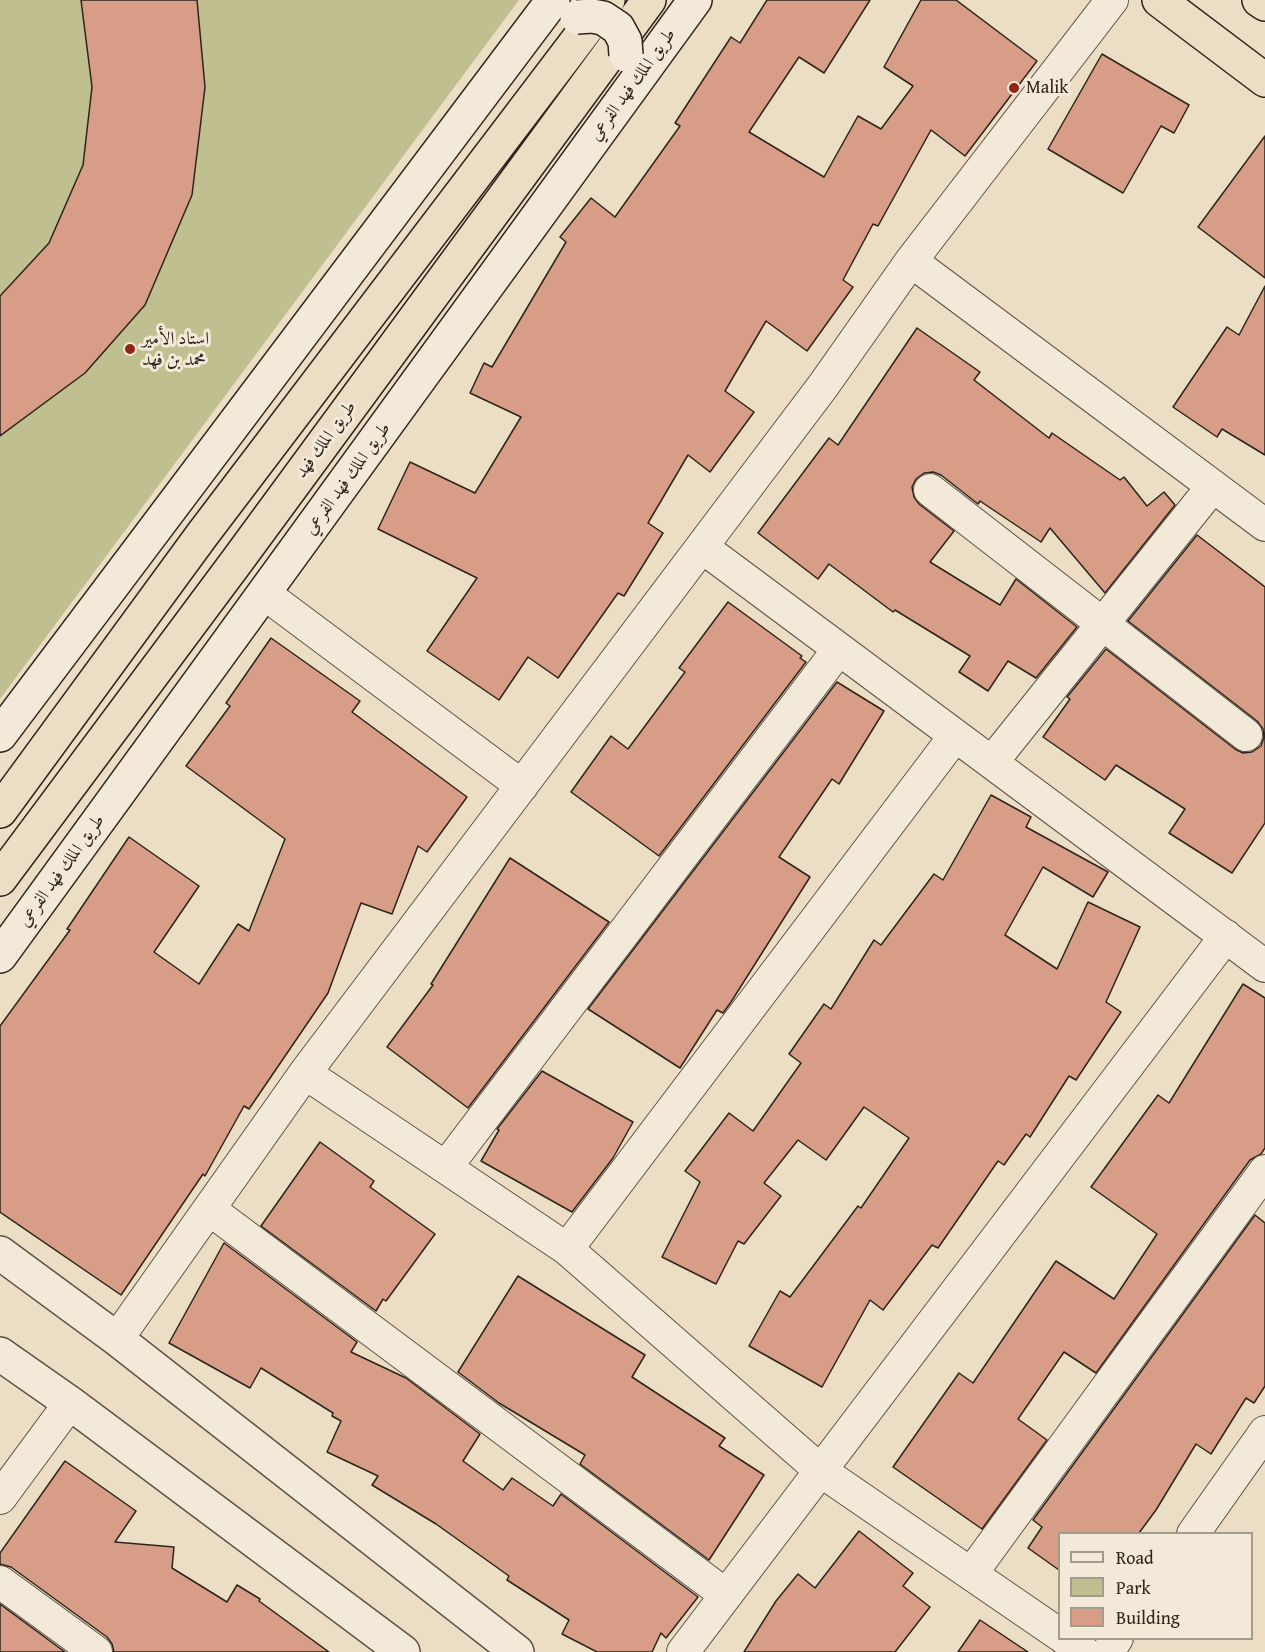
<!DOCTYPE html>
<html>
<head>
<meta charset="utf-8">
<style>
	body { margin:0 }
	#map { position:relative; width:1265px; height:1652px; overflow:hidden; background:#ecddc5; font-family:"Gentium Book Plus",serif }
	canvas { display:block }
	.legend { position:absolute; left:1058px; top:1532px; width:195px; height:108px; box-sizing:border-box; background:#f3e9d9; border:2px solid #a49a8d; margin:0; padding:8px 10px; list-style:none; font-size:18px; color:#2d241b }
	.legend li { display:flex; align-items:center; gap:12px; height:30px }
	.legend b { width:30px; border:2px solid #a49a8d }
</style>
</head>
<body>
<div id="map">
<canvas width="1265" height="1652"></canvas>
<ul class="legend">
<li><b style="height:8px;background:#f3e9d9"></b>Road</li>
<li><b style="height:16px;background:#c0bf8f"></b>Park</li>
<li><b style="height:16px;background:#d79d87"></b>Building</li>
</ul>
</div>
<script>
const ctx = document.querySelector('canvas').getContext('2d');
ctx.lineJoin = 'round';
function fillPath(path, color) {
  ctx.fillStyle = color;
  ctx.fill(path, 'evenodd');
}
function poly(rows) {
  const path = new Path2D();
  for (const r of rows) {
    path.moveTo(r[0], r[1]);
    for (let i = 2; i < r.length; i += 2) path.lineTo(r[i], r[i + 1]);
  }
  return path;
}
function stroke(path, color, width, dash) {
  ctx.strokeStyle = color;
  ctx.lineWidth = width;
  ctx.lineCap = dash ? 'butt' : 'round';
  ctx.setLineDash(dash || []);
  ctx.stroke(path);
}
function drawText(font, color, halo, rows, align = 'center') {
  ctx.font = font + ' "Gentium Book Plus",Amiri,serif';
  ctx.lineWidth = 6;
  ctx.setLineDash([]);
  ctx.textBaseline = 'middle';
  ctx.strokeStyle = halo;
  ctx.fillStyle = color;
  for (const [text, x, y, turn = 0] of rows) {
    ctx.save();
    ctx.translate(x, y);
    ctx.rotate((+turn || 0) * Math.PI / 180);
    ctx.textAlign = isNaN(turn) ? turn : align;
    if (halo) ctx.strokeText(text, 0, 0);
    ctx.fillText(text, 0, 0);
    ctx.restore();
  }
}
const green = poly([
	[0,0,519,0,0,699]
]);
const building = poly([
	[81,0,197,0,205,87,192,195,145,305,85,373,0,436,0,296,49,243,83,165,92,87,81,0],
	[767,0,870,0,824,73,799,57,749,132,824,177,858,116,881,129,913,86,884,67,921,0,956,0,1037,61,965,156,931,130,878,226,873,224,843,280,853,287,807,351,766,321,725,391,754,412,710,472,688,455,648,523,663,533,624,596,618,593,558,678,528,657,499,700,427,651,477,578,378,529,410,462,475,493,521,417,470,393,484,363,492,367,566,242,560,237,591,198,615,217,680,126,675,123,731,37,740,43,767,0],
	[1102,54,1189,105,1174,133,1161,126,1123,193,1048,149,1102,54],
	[1265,136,1265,278,1198,227,1265,136],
	[1265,286,1265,455,1222,429,1217,437,1173,407,1227,327,1239,335,1265,286],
	[917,328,980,372,974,380,1049,438,1052,433,1120,480,1124,477,1147,506,1164,492,1175,505,1105,593,1050,528,1041,542,980,501,978,504,941,475,933,472,924,473,916,479,912,487,914,497,919,504,954,531,930,562,1000,605,1016,579,1077,627,1036,678,1008,661,988,691,959,672,970,656,895,610,893,612,829,564,818,579,758,533,829,438,838,445,917,328],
	[1197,535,1265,587,1265,823,1232,873,1169,833,1185,809,1116,765,1105,780,1043,737,1070,699,1067,697,1106,649,1235,749,1243,753,1252,752,1261,746,1264,737,1263,729,1257,721,1128,621,1197,535],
	[728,602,802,656,800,658,806,662,659,856,571,792,611,736,628,749,685,672,679,668,728,602],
	[271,638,360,701,352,712,467,797,427,852,418,846,392,914,361,903,328,993,249,1109,244,1106,205,1176,203,1174,121,1295,0,1212,0,1026,70,930,67,929,129,837,199,886,154,952,199,984,238,924,249,931,285,839,186,766,230,706,226,703,271,638],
	[837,682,884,711,839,784,832,779,779,857,810,877,731,1002,723,1013,717,1010,680,1068,588,1009,837,682],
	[991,795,1031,817,1026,827,1108,872,1093,897,1043,867,1005,935,1057,969,1088,902,1140,927,1106,1002,1121,1012,1076,1080,1069,1076,1030,1137,1026,1134,1004,1165,998,1161,938,1248,932,1245,883,1310,870,1300,822,1387,749,1346,780,1291,790,1297,858,1206,861,1208,909,1138,864,1107,826,1160,798,1140,764,1183,781,1196,744,1244,738,1241,716,1284,662,1257,700,1182,685,1171,729,1113,753,1131,801,1063,789,1054,824,1004,831,1009,874,940,881,945,934,874,943,880,991,795],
	[510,858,609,922,468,1108,387,1047,433,985,431,984,510,858],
	[1243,984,1265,998,1265,1148,1261,1154,1250,1160,1096,1373,1064,1352,1018,1419,1047,1440,982,1529,893,1467,959,1373,973,1383,1056,1261,1114,1299,1157,1234,1091,1187,1158,1095,1169,1103,1243,984],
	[542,1071,633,1122,613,1158,572,1212,481,1161,499,1130,497,1129,542,1071],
	[320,1142,374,1181,370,1187,435,1234,386,1301,383,1299,376,1311,261,1226,320,1142],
	[1255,1215,1265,1223,1265,1386,1254,1403,1246,1398,1211,1454,1196,1444,1156,1510,1139,1533,1059,1533,1059,1570,1028,1548,1042,1527,1033,1520,1255,1215],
	[224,1243,357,1342,351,1352,406,1378,480,1434,463,1461,503,1490,512,1478,553,1506,561,1494,698,1597,666,1638,661,1633,652,1652,597,1652,562,1634,569,1620,507,1580,509,1576,436,1524,372,1485,378,1476,327,1452,341,1421,332,1416,333,1413,261,1368,250,1388,169,1343,224,1243],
	[518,1276,645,1355,632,1377,725,1438,719,1446,764,1475,709,1560,580,1464,585,1455,499,1403,458,1372,518,1276],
	[65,1461,136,1511,115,1542,174,1547,172,1568,227,1602,237,1585,260,1599,259,1601,329,1652,114,1652,112,1644,107,1637,11,1567,0,1564,0,1553,65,1461],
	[859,1531,913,1573,903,1586,930,1607,895,1652,744,1652,776,1601,798,1574,815,1588,859,1531],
	[0,1604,65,1652,0,1652,0,1604],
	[980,1620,1028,1652,958,1652,980,1620]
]);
const minor = poly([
	[911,261,1265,525],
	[930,490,1246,735],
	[702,547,1265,966],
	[265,594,522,786],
	[992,762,1213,486],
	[305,1073,567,1249,821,1471,1060,1635],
	[446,1167,839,649],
	[209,1209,726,1595],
	[567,1249,955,736],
	[117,1339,305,1073,823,386,911,261,1112,0],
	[0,1498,70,1403],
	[1193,1534,1265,1432],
	[971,1574,1265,1171],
	[0,1582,96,1652],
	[1064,1638,1084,1652],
	[683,1652,1226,936],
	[1108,1652,1117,1638]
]);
const tertiary = poly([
	[0,1253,117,1339,517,1652],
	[0,1354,70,1403,403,1652]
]);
const secondary = poly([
	[0,735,553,0],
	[0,956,695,0]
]);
const motorway = poly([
	[1159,0,1265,80],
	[1259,0,1265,4],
	[0,811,202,535,608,0],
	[0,879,237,561,649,0]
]);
const secondaryBridge = poly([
	[577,17,592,16,603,18,618,28,625,41,626,55]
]);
const markers = [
	[1014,88,6,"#8f2418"],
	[130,349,6,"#8f2418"]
];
const streetNames = [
	["طريق الملك فهد الفرعي",633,85,-54],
	["طريق الملك فهد",326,440,-54],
	["طريق الملك فهد الفرعي",348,479,-54],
	["طريق الملك فهد الفرعي",62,871,-54]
];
const poiNames = [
	["Malik",1026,88],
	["استاد الأمير",142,339],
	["محمد بن فهد",142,360]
];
fillPath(green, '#c0bf8f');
fillPath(building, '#d79d87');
stroke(building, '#2d241b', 1.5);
stroke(minor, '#5d5246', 34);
stroke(tertiary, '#5d5246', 36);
stroke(secondary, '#2d241b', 36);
stroke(motorway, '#2d241b', 36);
stroke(minor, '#f3e9d9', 32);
stroke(tertiary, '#f3e9d9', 33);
stroke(secondary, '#f3e9d9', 33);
stroke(motorway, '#ecddc5', 33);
stroke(secondaryBridge, '#2d241b', 36, []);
stroke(secondaryBridge, '#f3e9d9', 33);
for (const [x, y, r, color] of markers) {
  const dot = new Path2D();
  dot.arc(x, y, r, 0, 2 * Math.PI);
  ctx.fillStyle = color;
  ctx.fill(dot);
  stroke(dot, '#f3e9d9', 2);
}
drawText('18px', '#2d241b', '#f3e9d9', streetNames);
drawText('18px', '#2d241b', '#f3e9d9', poiNames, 'left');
</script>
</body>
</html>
